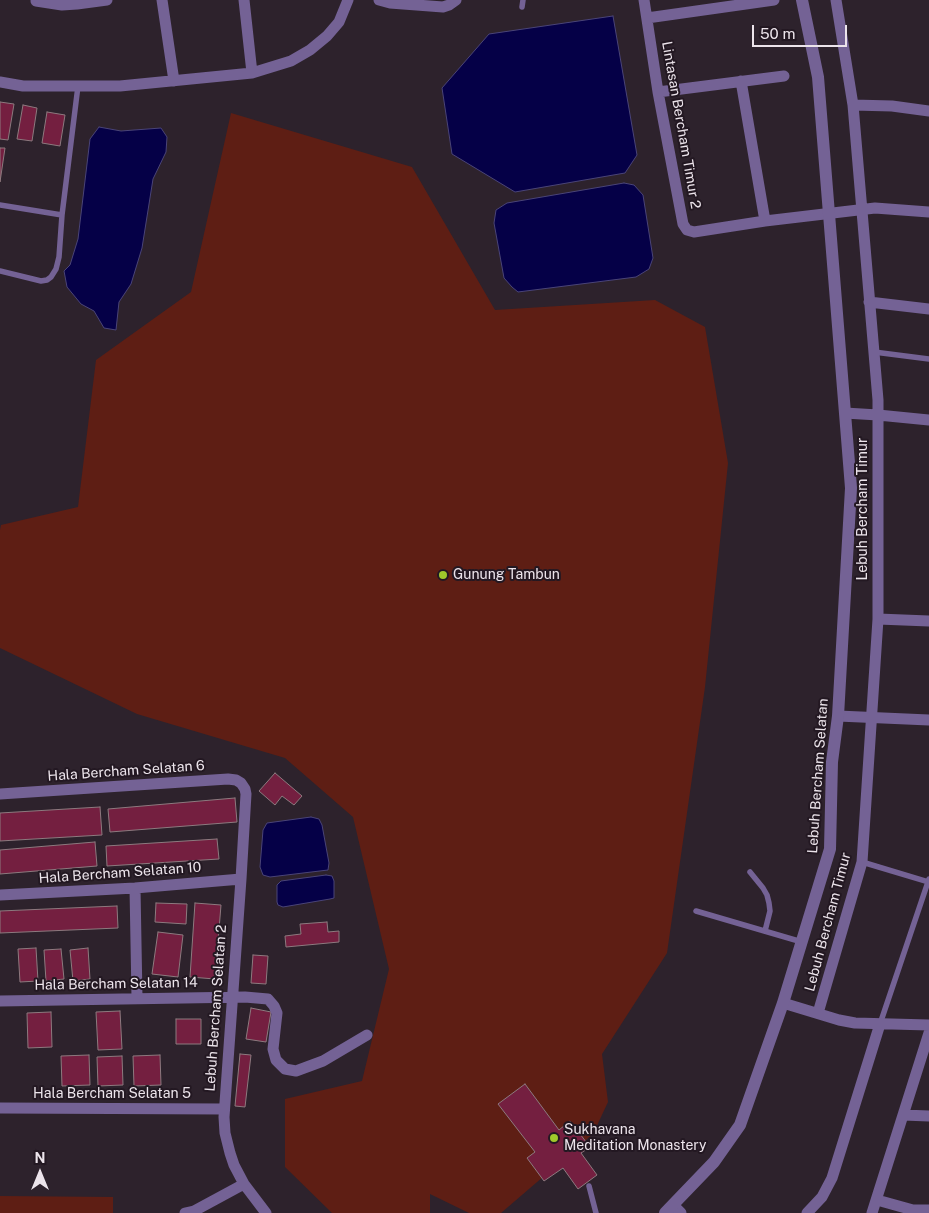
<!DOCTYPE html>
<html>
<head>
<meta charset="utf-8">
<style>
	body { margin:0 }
	#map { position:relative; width:929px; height:1213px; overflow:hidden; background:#2d222c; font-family:"Public Sans",sans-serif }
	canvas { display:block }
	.north { position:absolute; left:15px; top:1148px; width:50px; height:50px; -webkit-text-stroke:4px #231822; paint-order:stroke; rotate:0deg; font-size:14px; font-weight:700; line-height:20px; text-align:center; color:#ece4eb }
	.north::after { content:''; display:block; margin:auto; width:18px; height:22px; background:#ece4eb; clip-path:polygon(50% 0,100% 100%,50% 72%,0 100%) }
	.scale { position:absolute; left:752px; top:25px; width:95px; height:22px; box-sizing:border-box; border:2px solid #ece4eb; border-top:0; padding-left:6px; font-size:15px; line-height:18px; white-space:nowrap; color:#ece4eb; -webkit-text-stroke:4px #231822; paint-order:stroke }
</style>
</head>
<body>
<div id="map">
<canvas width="929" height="1213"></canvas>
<div class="north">N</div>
<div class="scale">50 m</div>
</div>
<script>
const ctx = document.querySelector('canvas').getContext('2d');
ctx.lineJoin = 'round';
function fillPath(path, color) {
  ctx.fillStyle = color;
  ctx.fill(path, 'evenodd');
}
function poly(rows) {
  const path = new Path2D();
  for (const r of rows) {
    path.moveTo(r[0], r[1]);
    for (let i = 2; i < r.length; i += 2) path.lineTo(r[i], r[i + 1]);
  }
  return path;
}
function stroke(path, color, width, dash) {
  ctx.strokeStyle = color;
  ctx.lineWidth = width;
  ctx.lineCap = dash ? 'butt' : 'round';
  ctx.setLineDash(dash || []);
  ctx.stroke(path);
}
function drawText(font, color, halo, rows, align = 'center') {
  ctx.font = font + ' "Public Sans",sans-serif';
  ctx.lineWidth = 4;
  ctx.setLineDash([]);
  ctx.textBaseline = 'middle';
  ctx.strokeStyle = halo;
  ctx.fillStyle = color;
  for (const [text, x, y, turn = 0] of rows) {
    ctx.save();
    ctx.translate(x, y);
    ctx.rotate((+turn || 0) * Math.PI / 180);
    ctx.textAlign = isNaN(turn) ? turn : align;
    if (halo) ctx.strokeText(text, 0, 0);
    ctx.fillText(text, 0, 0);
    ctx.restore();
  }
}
const green = poly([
	[231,113,412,167,495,310,655,300,705,327,728,463,705,687,667,953,602,1054,608,1102,593,1134,501,1213,469,1213,430,1194,430,1213,332,1213,285,1167,285,1099,362,1081,389,969,353,817,285,758,137,714,0,648,0,530,1,525,78,507,96,360,191,292],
	[0,1196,113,1197,113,1213,0,1213]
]);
const water = poly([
	[613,16,637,155,625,173,515,192,452,154,442,88,489,34,613,16],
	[99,127,121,131,161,128,167,137,166,152,153,179,142,248,131,284,119,302,116,330,104,328,94,311,81,304,67,287,64,271,70,265,78,239,90,139,99,127],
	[624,183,634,185,643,195,653,258,649,269,636,277,518,292,512,287,504,278,494,223,496,210,507,203,624,183],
	[311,817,319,819,322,825,329,863,328,870,270,877,263,875,260,867,263,830,267,823,311,817],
	[326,875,332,876,334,881,334,898,330,899,283,907,278,905,277,902,277,885,281,881,326,875]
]);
const building = poly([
	[0,102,14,104,8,140,0,139,0,102],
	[23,105,37,108,32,141,17,139,23,105],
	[47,112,65,115,60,146,42,143,47,112],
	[0,148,5,148,0,182,0,148],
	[275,773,302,796,294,805,282,796,275,805,259,791,275,773],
	[235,798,237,822,110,832,108,809,235,798],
	[100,807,102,835,0,841,0,813,100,807],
	[217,839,219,859,107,866,106,846,217,839],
	[95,842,97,866,0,874,0,850,95,842],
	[156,903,187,904,186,924,155,922,156,903],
	[195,903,221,905,215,979,190,977,195,903],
	[117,906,118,928,0,933,0,911,117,906],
	[327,922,328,932,339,931,339,942,286,947,285,936,301,934,300,924,327,922],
	[158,932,183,935,178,977,152,974,158,932],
	[36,948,38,981,20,982,18,949,36,948],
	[88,948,90,979,73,981,70,950,88,948],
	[61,949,64,979,46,981,44,950,61,949],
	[253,955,268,956,266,984,251,983,253,955],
	[251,1008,271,1012,266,1042,246,1039,251,1008],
	[120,1011,122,1049,98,1050,96,1012,120,1011],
	[51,1012,52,1047,28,1048,27,1013,51,1012],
	[176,1019,201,1019,201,1044,176,1044,176,1019],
	[240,1054,251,1055,245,1107,235,1106,240,1054],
	[89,1055,90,1085,62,1086,61,1056,89,1055],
	[160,1055,161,1085,134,1086,133,1056,160,1055],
	[122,1056,123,1085,98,1086,97,1057,122,1056],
	[525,1084,559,1130,570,1121,590,1147,581,1153,597,1175,578,1189,563,1168,544,1181,527,1158,535,1152,498,1104,525,1084]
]);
const service = poly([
	[522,7,523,0],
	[0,205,62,215],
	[0,271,41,281,47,280,51,277,56,269,59,257,62,215,78,86],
	[874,352,929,359],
	[862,862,929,882],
	[750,872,763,888,767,895,769,903,770,911,765,931],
	[696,911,802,942],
	[880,1024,929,879],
	[589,1186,596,1213]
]);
const minor = poly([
	[162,0,174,81],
	[244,0,252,73],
	[379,0,390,3,443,7,449,5,456,0],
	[644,0,658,92,683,224,687,230,694,232,765,221,875,208,929,212],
	[36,1,62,5,77,4,107,0],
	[647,18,774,0],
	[741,81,765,221],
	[0,82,23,86,120,86,252,73,291,61,310,50,327,36,339,22,348,0],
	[658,92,784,76],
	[853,105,892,106,929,111],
	[869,302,929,309],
	[845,413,878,415,929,420],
	[878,619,929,621],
	[838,716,929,720],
	[0,794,228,779,236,780,241,783,245,789,246,794,241,879,224,1117,225,1133,230,1153,234,1165,244,1184,266,1213],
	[135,888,137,998],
	[0,895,135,888,241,879],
	[0,1001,245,997,268,999,274,1006,277,1013,273,1049,276,1060,285,1069,296,1071,323,1061,367,1035],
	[783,1003,839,1020,855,1023,929,1025],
	[818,1013,862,862,878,619,878,400,853,105,836,0],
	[0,1108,224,1109],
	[903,1115,929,1116],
	[877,1200,913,1210,929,1210],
	[673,1205,681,1213],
	[185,1213,194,1211,244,1184],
	[807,1213,822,1197,832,1178,880,1024],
	[872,1213,929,1033]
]);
const tertiary = poly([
	[665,1213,714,1162,740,1125,783,1003,830,849,832,762,838,716,851,488,818,77,802,0]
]);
const markers = [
	[443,575,5,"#a0c92b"],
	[554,1138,5,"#a0c92b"]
];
const streetNames = [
	["Lintasan Bercham Timur 2",681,125,80],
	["Lebuh Bercham Timur",863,509,-90],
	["Hala Bercham Selatan 6",126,771,-4],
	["Lebuh Bercham Selatan",818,776,-86],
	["Hala Bercham Selatan 10",120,873,-4],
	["Lebuh Bercham Timur",828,922,-75],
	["Hala Bercham Selatan 14",116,984,-1],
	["Lebuh Bercham Selatan 2",216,1008,-86],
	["Hala Bercham Selatan 5",112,1094]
];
const poiNames = [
	["Gunung Tambun",453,575],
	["Sukhavana",564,1130],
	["Meditation Monastery",564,1146]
];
fillPath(green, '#5e1e14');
fillPath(water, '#050047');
stroke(water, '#4a4478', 1);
fillPath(building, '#741f40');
stroke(building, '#8d7a7f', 1);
stroke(service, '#746295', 5.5);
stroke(minor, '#746295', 11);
stroke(tertiary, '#746295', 12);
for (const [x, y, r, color] of markers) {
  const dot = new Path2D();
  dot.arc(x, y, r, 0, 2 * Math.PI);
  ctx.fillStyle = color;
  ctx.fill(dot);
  stroke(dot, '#231822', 2);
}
drawText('14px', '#ece4eb', '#231822', streetNames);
drawText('14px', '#ece4eb', '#231822', poiNames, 'left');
</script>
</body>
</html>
